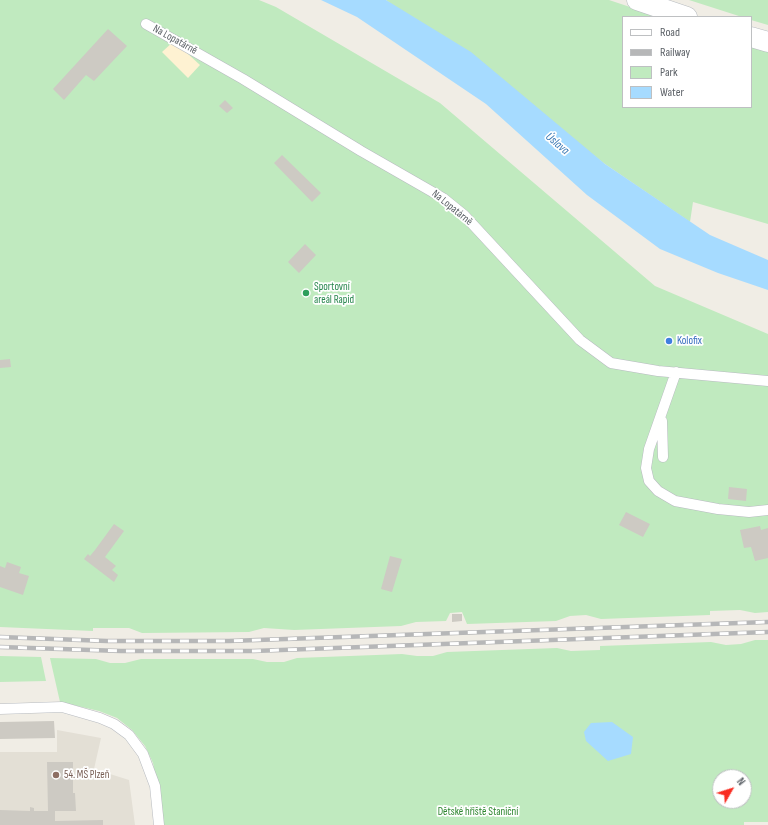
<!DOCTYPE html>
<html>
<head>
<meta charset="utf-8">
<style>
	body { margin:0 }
	#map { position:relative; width:768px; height:825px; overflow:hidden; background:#f0ede5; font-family:"Sofia Sans Condensed",sans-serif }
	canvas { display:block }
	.legend { position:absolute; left:622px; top:16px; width:130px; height:92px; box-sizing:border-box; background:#fff; border:1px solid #bec0c2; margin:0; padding:5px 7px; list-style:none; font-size:12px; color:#5c6167 }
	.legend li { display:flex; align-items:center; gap:8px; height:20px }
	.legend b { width:20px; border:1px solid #bec0c2 }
	.north { position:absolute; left:712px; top:769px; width:40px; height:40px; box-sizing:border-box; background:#fff; border:1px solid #bec0c2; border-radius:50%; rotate:51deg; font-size:11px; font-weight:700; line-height:16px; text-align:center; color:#5c6167 }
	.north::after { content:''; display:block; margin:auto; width:14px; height:18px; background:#f92c21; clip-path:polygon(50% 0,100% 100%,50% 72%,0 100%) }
</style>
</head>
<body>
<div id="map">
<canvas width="768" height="825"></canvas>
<ul class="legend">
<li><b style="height:5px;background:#fff"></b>Road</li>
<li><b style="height:5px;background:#b6b7b8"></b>Railway</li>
<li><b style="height:11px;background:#c0eabf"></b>Park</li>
<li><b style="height:11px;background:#a6dbff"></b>Water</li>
</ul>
<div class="north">N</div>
</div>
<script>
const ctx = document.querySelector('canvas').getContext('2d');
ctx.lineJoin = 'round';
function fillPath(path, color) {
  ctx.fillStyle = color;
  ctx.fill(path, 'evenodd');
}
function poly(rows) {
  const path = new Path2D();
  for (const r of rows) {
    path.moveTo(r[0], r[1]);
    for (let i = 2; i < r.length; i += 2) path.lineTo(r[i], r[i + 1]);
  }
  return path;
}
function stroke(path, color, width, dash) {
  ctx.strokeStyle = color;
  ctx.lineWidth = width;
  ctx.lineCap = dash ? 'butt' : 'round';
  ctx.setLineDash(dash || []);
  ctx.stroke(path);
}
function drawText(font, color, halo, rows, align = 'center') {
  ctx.font = font + ' "Sofia Sans Condensed",sans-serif';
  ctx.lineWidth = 3.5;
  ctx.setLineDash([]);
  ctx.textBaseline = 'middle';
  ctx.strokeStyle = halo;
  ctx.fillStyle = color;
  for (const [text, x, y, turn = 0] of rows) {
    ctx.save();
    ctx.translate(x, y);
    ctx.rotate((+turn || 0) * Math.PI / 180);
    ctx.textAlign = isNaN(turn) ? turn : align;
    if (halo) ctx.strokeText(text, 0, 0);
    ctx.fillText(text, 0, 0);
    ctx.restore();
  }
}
const education = poly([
	[57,730,101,738,94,769,129,780,135,825,0,825,0,752,57,752]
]);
const green = poly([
	[0,0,259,0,276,7,440,103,655,286,768,334,768,612,755,613,740,610,710,611,710,615,601,619,586,615,570,616,556,621,467,624,462,612,450,613,446,621,416,622,401,626,294,630,264,628,249,632,142,633,129,628,93,628,93,631,0,627],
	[386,0,609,0,660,17,623,17,623,107,751,107,751,45,768,50,768,224,693,202,690,222,605,164],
	[689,0,768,0,768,25,751,20,751,17,742,17],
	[755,640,768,640,768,822,744,822,744,825,161,825,158,789,153,763,145,746,132,730,117,718,99,711,60,702,50,658,96,659,110,663,125,663,141,659,253,659,267,662,284,662,297,658,402,654,417,656,433,656,447,652,557,648,571,651,600,650,600,646,711,642,726,645,741,644],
	[720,777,744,777,744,801,720,801],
	[0,656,41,657,46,681,0,682]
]);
const sand = poly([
	[174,41,200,65,188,78,162,52]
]);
const water = poly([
	[321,0,386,0,471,52,605,164,710,235,768,260,768,290,718,273,660,249,587,195,486,104,357,17],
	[612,722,633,737,631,754,608,761,586,741,584,732,591,723]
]);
const building = poly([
	[108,29,127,46,94,81,86,75,64,100,53,89],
	[225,100,233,108,227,113,219,106],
	[282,155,321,193,312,202,274,163],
	[305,244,316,255,299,273,288,262],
	[10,359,11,367,0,368,0,360],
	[729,487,747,489,746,501,728,499],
	[626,512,650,524,643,537,619,525],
	[114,524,124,531,105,557,116,566,112,570,118,575,114,582,84,559,88,554,90,556,95,550],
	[760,526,761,530,768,528,768,558,755,561,751,547,744,548,740,530],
	[390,556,402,559,392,592,381,589],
	[7,562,21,567,19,573,29,576,23,595,0,587,0,566,5,568],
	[452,614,462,614,462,621,452,622],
	[54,721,55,738,0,739,0,722],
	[47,762,73,762,73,793,75,793,76,811,55,811,55,821,103,820,103,825,0,825,0,810,30,811,30,807,34,808,34,811,48,811]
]);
const lane = poly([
	[146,24,243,79,361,151,443,198,464,215,580,340,611,363,658,371,768,381],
	[676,372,649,449,646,468,649,481,658,491,675,501,718,509,749,512,768,510],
	[662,421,663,457],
	[0,709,62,707,100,718,114,724,129,735,143,754,155,786,159,825]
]);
const street = poly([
	[637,0,687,17],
	[751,37,768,42]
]);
const rail = poly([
	[0,637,107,641,229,641,768,622],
	[0,647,121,651,254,651,768,632]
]);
const markers = [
	[306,293,4,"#2e9e5b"],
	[669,341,4,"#3f7fe0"],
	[56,775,4,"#8d6e63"]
];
const streetNames = [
	["Na Lopatárně",175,40,29],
	["Na Lopatárně",452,208,39]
];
const leisureNames = [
	["Sportovní",314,287],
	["areál Rapid",314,300]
];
const shopNames = [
	["Kolofix",677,341]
];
const educationNames = [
	["54. MŠ Plzeň",64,775]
];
const parkNames = [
	["Dětské hřiště Staniční",478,812]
];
const waterNames = [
	["Úslava",557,144,40]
];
fillPath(education, '#e3dfd5');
fillPath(green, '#c0eabf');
fillPath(sand, '#fef2d2');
fillPath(water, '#a6dbff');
fillPath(building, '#cdcac3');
stroke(lane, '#b7bbc0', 11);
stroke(street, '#b7bbc0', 21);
stroke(lane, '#fff', 10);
stroke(street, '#fff', 20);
stroke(rail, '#b6b7b8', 4.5);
stroke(rail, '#fff', 3, [9]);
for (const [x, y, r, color] of markers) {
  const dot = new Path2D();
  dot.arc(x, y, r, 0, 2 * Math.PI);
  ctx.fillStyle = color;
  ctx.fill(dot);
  stroke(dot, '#fff', 1.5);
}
drawText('11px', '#5c6167', '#fff', streetNames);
drawText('11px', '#27864d', '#fff', leisureNames, 'left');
drawText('11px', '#366cbe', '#fff', shopNames, 'left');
drawText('11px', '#785e54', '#fff', educationNames, 'left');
drawText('11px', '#2d852e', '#fff', parkNames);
drawText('italic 12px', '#3676b2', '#fff', waterNames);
</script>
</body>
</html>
